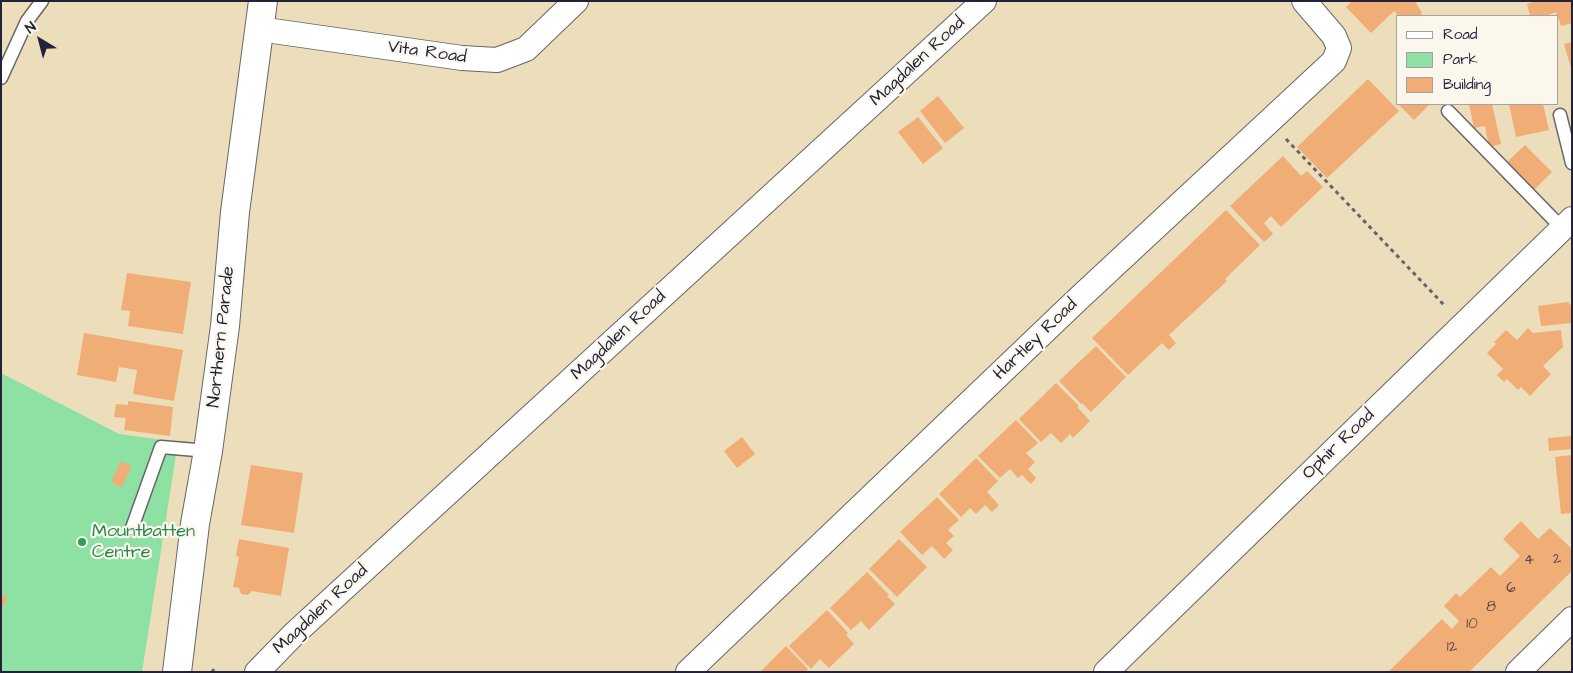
<!DOCTYPE html>
<html>
<head>
<meta charset="utf-8">
<style>
	body { margin:0 }
	#map { position:relative; width:1573px; height:673px; overflow:hidden; background:#ecdebb; font-family:"Architects Daughter",sans-serif }
	canvas { display:block }
	.frame { position:absolute; inset:0; border:2px solid #22223b; pointer-events:none }
	.legend { position:absolute; left:1396px; top:15px; width:162px; height:90px; box-sizing:border-box; background:#fbf7ec; border:1px solid #a4a2a5; margin:0; padding:6px 9px; list-style:none; font-size:15px; color:#22223b }
	.legend li { display:flex; align-items:center; gap:10px; height:25px }
	.legend b { width:25px; border:1px solid #a4a2a5 }
	.north { position:absolute; left:15px; top:15px; width:50px; height:50px; -webkit-text-stroke:4px #fbf7ec; paint-order:stroke; rotate:323deg; font-size:14px; font-weight:700; line-height:20px; text-align:center; color:#22223b }
	.north::after { content:''; display:block; margin:auto; width:18px; height:22px; background:#22223b; clip-path:polygon(50% 0,100% 100%,50% 72%,0 100%) }
</style>
</head>
<body>
<div id="map">
<canvas width="1573" height="673"></canvas>
<div class="frame"></div>
<ul class="legend">
<li><b style="height:6px;background:#fff"></b>Road</li>
<li><b style="height:14px;background:#8ce1a3"></b>Park</li>
<li><b style="height:14px;background:#f0ad75"></b>Building</li>
</ul>
<div class="north">N</div>
</div>
<script>
const ctx = document.querySelector('canvas').getContext('2d');
ctx.lineJoin = 'round';
function fillPath(path, color) {
  ctx.fillStyle = color;
  ctx.fill(path, 'evenodd');
}
function poly(rows) {
  const path = new Path2D();
  for (const r of rows) {
    path.moveTo(r[0], r[1]);
    for (let i = 2; i < r.length; i += 2) path.lineTo(r[i], r[i + 1]);
  }
  return path;
}
function stroke(path, color, width, dash) {
  ctx.strokeStyle = color;
  ctx.lineWidth = width;
  ctx.lineCap = dash ? 'butt' : 'round';
  ctx.setLineDash(dash || []);
  ctx.stroke(path);
}
function drawText(font, color, halo, rows, align = 'center') {
  ctx.font = font + ' "Architects Daughter",sans-serif';
  ctx.lineWidth = 4.5;
  ctx.setLineDash([]);
  ctx.textBaseline = 'middle';
  ctx.strokeStyle = halo;
  ctx.fillStyle = color;
  for (const [text, x, y, turn = 0] of rows) {
    ctx.save();
    ctx.translate(x, y);
    ctx.rotate((+turn || 0) * Math.PI / 180);
    ctx.textAlign = isNaN(turn) ? turn : align;
    if (halo) ctx.strokeText(text, 0, 0);
    ctx.fillText(text, 0, 0);
    ctx.restore();
  }
}
const green = poly([
	[1,373,119,434,178,442,142,672,1,672]
]);
const building = poly([
	[1352,1,1415,1,1422,13,1421,16,1399,16,1394,11,1371,33,1346,7],
	[1536,1,1572,1,1572,23,1561,26,1556,12,1545,16,1530,16,1527,4],
	[1572,42,1572,68,1571,68,1564,44],
	[1368,79,1399,111,1327,178,1297,147],
	[938,96,964,128,945,143,920,111],
	[1398,104,1430,104,1414,120],
	[1469,104,1492,104,1501,144,1489,147,1485,126,1474,128],
	[1509,104,1543,104,1549,130,1516,137],
	[918,117,943,148,923,164,898,132],
	[1525,145,1552,172,1533,191,1530,189,1522,197,1501,177,1510,169,1505,164],
	[1283,156,1301,176,1307,171,1323,187,1281,227,1271,216,1264,223,1273,234,1264,242,1230,206],
	[1226,210,1260,245,1225,279,1227,281,1169,335,1176,343,1169,350,1162,343,1128,375,1092,338],
	[127,273,191,282,183,334,128,326,130,311,121,310],
	[1568,302,1572,307,1572,323,1541,326,1538,306],
	[1528,328,1533,333,1561,330,1563,347,1543,366,1551,374,1530,396,1521,387,1518,390,1507,379,1504,382,1497,375,1503,369,1487,353,1496,344,1494,342,1506,330,1517,340],
	[84,333,183,350,174,401,133,394,137,370,119,367,116,382,77,375],
	[1096,346,1126,377,1091,412,1082,403,1081,404,1059,381],
	[1056,383,1079,406,1077,407,1090,421,1073,438,1070,434,1061,443,1051,433,1041,442,1019,419],
	[128,401,173,407,170,436,124,430,126,418,114,417,116,404,128,405],
	[1016,420,1038,443,1026,453,1035,462,1028,469,1036,478,1031,484,1022,475,1018,478,1010,469,1000,478,978,456],
	[1572,436,1572,449,1549,451,1548,438],
	[742,437,755,454,737,468,724,451],
	[1572,455,1572,513,1561,514,1555,457],
	[976,458,998,481,987,492,999,505,992,512,985,505,976,514,970,508,961,517,939,494],
	[121,461,132,466,122,487,111,482],
	[251,465,303,473,294,533,241,525],
	[937,497,959,520,948,530,954,536,946,543,953,550,944,559,932,546,922,555,900,532],
	[1521,521,1538,539,1550,528,1572,549,1572,571,1469,672,1388,672,1442,619,1452,629,1459,621,1444,606,1456,593,1460,597,1491,567,1500,576,1520,556,1503,539],
	[239,539,289,548,281,596,252,591,248,595,241,594,239,588,233,587,239,557,236,556],
	[899,539,927,567,897,597,869,569],
	[867,572,889,595,887,596,895,604,869,630,861,621,851,630,830,608],
	[1,594,8,597,1,610],
	[827,610,848,633,846,635,854,644,829,668,820,659,811,669,789,646],
	[786,646,808,669,806,672,760,672]
]);
const path = poly([
	[1286,139,1445,306],
	[212,672,214,669]
]);
const lane = poly([
	[1,78,27,21,42,1],
	[1448,111,1562,228],
	[1560,115,1572,163],
	[132,528,161,447,208,451]
]);
const street = poly([
	[259,29,462,58,497,60,526,49,576,1],
	[257,672,294,634,984,1],
	[688,672,1076,301,1334,61,1339,48,1334,36,1304,1],
	[1106,672,1572,219],
	[1518,672,1572,619]
]);
const primary = poly([
	[177,672,195,524,208,451,225,326,235,212,263,1]
]);
const markers = [
	[82,542,5,"#2e9e5b"]
];
const numberNames = [
	["2",1557,560],
	["4",1529,561],
	["6",1511,589],
	["8",1491,608],
	["10",1472,625],
	["12",1452,648]
];
const streetNames = [
	["Vita Road",427,53,8],
	["Magdalen Road",918,62,-43],
	["Magdalen Road",619,336,-43],
	["Northern Parade",222,337,-84],
	["Hartley Road",1036,340,-44],
	["Ophir Road",1339,445,-44],
	["Magdalen Road",321,610,-43]
];
const leisureNames = [
	["Mountbatten",92,532],
	["Centre",92,553]
];
fillPath(green, '#8ce1a3');
fillPath(building, '#f0ad75');
stroke(lane, '#696468', 15);
stroke(street, '#696468', 26);
stroke(primary, '#696468', 30);
stroke(path, '#696468', 3, [4, 4]);
stroke(lane, '#fff', 12);
stroke(street, '#fff', 24);
stroke(primary, '#fff', 28);
for (const [x, y, r, color] of markers) {
  const dot = new Path2D();
  dot.arc(x, y, r, 0, 2 * Math.PI);
  ctx.fillStyle = color;
  ctx.fill(dot);
  stroke(dot, '#fbf7ec', 2);
}
drawText('15px', '#56454a', null, numberNames);
drawText('18px', '#22223b', '#fbf7ec', streetNames);
drawText('18px', '#27864d', '#fbf7ec', leisureNames, 'left');
</script>
</body>
</html>
